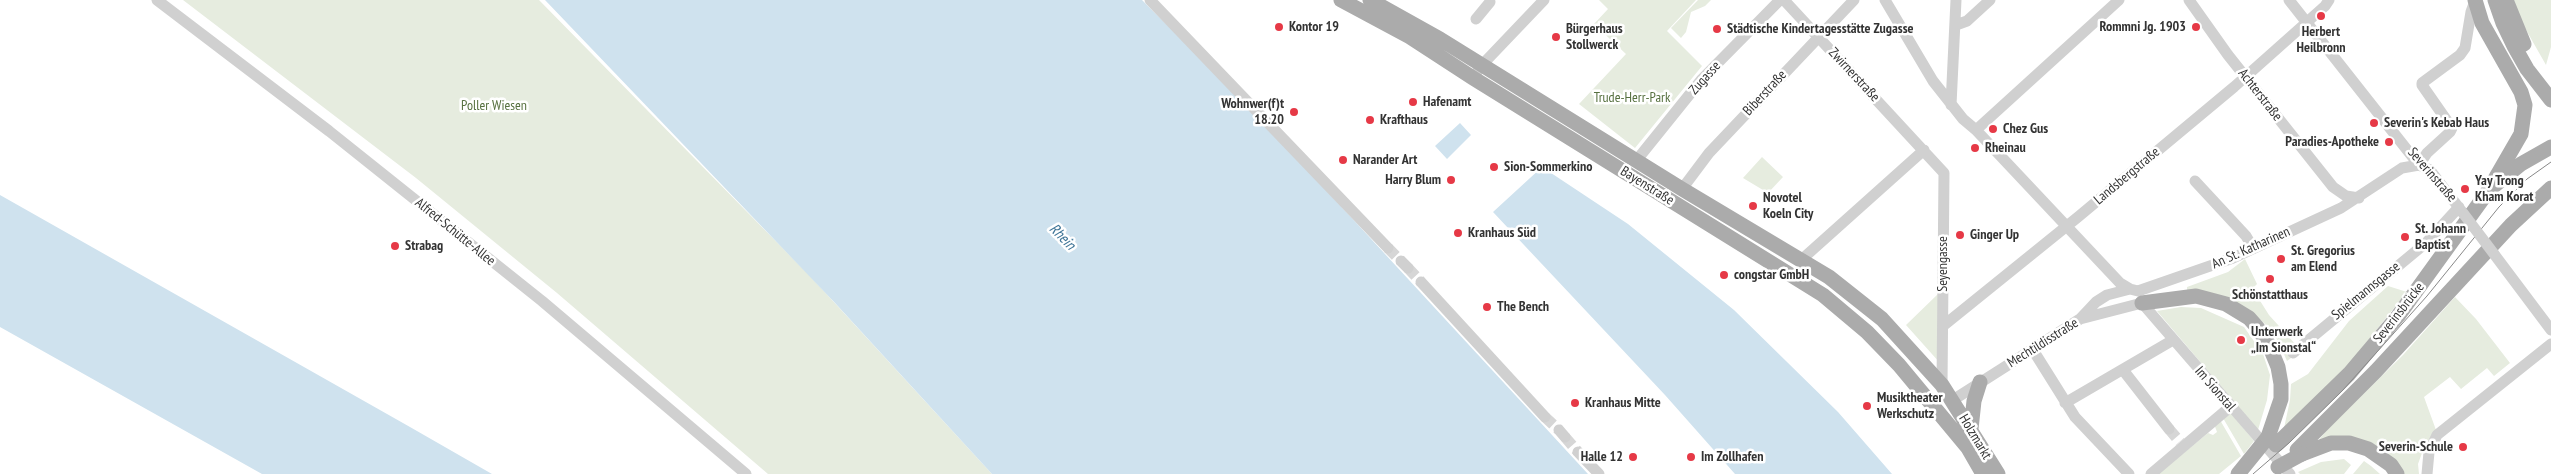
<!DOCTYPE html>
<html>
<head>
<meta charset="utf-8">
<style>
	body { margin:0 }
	canvas { display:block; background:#fff }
</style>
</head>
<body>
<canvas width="2551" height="474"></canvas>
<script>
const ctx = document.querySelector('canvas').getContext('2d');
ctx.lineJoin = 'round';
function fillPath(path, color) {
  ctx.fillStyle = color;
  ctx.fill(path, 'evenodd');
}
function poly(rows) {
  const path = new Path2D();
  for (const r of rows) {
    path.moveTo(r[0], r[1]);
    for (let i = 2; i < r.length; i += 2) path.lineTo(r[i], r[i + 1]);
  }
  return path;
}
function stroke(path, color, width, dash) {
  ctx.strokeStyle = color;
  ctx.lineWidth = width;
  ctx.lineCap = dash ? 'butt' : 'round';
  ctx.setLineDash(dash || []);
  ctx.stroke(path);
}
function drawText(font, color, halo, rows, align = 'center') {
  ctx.font = font + ' "PT Sans Narrow",sans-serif';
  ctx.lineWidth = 5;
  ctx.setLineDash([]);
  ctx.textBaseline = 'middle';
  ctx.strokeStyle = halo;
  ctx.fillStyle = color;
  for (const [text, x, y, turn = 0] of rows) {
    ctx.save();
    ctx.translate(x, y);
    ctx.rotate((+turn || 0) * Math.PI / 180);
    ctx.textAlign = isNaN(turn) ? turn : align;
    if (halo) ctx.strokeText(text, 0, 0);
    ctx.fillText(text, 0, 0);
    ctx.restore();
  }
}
const green = poly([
	[183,0,539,0,809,275,992,474,768,474,557,293,416,178],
	[1599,0,1696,0,1667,31,1702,66,1635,148,1579,104,1626,54,1594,24,1608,9],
	[1698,0,1711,0,1705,6,1691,12,1686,32,1681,38,1671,28],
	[2513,0,2551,0,2551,47,2546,65,2521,21],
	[1762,157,1783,177,1768,193,1743,178],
	[2245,259,2257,284,2253,288,2257,296,2269,315,2297,346,2289,353,2291,358,2287,361,2278,341,2267,326,2250,310,2187,292,2187,287,2228,272],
	[2388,286,2407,292,2344,370,2283,433,2290,400,2291,384,2308,374,2349,321],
	[1938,294,1940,363,1906,325],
	[2455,297,2476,319,2510,363,2494,376,2487,368,2461,389,2450,377,2424,397,2436,430,2422,453,2418,464,2419,474,2402,474,2378,450,2317,442,2327,430,2403,355],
	[2181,307,2201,308,2244,327,2263,354,2270,375,2267,400,2258,430,2157,311],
	[2230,412,2254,441,2244,454,2223,418],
	[2220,420,2241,456,2219,474,2158,474,2208,433,2213,435,2217,432,2214,424],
	[2344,459,2351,465,2344,474,2300,474,2298,472,2321,462],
	[2364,461,2371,466,2380,474,2353,474]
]);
const water = poly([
	[545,0,1142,0,1232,90,1349,215,1588,474,992,474,835,303],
	[1460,123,1471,135,1447,159,1435,146],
	[1542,167,1628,224,1734,310,1838,412,1892,474,1735,474,1665,395,1493,212],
	[0,195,410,427,492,474,262,474,0,327]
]);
const minorTunnel = poly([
	[1388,248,1401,261],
	[1408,268,1421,282],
	[1545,417,1559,430],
	[2169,429,2180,442],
	[1565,437,1578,452]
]);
const minor = poly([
	[157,0,329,131,542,301,746,474],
	[1150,0,1388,248],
	[1784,0,1944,173,1942,385],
	[1885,0,1933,81,1963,119,1976,130,2120,283,2130,289],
	[2189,0,2228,55,2333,187,2346,196,2359,198],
	[2289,0,2419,165,2430,170,2463,213],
	[1476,19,1490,2],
	[1956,25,1967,21,1990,0],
	[1473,78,1481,66,1544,0],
	[1951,105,1956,0],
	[1976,130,2119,0],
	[1636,161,1702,79,1780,0],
	[2419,165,2427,153,2450,132,2452,128,2422,85,2422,83,2460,55,2465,48,2471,12,2475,1],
	[2195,181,2246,236,2253,248],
	[1682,189,1709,153,1854,0],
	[2494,254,2551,330],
	[1401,261,1408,268],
	[1800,261,1924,150],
	[1421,282,1545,417],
	[2080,319,2096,302,2107,295,2130,289,2138,291,2233,258,2341,208,2402,168,2419,165],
	[1943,326,2078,217,2234,87,2325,6,2329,0],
	[2033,350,2075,417,2129,474],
	[2293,353,2427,242,2459,207],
	[2123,370,2169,429],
	[1953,400,2080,319,2142,303,2290,474],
	[2065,403,2173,340],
	[1559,430,1565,437],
	[1578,452,1599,474],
	[2151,474,2230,407],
	[2427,474,2429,452,2437,435,2551,344]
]);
const major = poly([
	[1341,0,1410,37,1473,78,1823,295,1867,332,1899,365,1968,448,1983,474],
	[1370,0,1440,39,1682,189,1829,277,1882,319,1942,385,1998,474],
	[2475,0,2482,23,2521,92,2525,105,2521,134,2495,179],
	[2495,0,2503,23,2514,46,2527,69,2551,100],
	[2506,0,2524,44],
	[2142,303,2196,296,2226,304,2249,318,2257,327,2269,345,2278,367,2281,384,2281,399,2268,437],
	[1971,429,1974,401,1980,382],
	[2276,445,2349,374,2398,316,2489,190,2521,164,2551,147],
	[2297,450,2376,371,2511,225,2551,188],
	[2302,454,2331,443,2349,443,2368,449,2391,465,2397,474]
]);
const tram = poly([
	[2253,474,2289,443,2343,390,2427,296,2499,207,2527,179,2551,162]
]);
const minorBridge = poly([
	[2463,213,2494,254]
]);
const majorBridge = poly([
	[2278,467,2302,454],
	[2238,474,2268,437]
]);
const markers = [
	[2321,16,5,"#e63946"],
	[1279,27,5,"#e63946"],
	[2196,27,5,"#e63946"],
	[1717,29,5,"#e63946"],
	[1556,37,5,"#e63946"],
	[1413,102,5,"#e63946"],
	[1294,112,5,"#e63946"],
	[1370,120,5,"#e63946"],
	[2374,123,5,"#e63946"],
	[1993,129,5,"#e63946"],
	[2389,142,5,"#e63946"],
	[1975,148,5,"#e63946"],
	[1343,160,5,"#e63946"],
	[1494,167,5,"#e63946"],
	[1451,180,5,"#e63946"],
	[2465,189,5,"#e63946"],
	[1753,206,5,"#e63946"],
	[1458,233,5,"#e63946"],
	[1960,235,5,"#e63946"],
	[2405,237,5,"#e63946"],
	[395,246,5,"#e63946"],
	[2281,259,5,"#e63946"],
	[1724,275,5,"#e63946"],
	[2270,279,5,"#e63946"],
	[1487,307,5,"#e63946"],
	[2241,340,5,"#e63946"],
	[1575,403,5,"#e63946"],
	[1867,406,5,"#e63946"],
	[2463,447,5,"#e63946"],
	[1633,457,5,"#e63946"],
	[1691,457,5,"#e63946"]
];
const poiNames = [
	["Kontor 19",1289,27],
	["Rommni Jg. 1903",2186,27,"right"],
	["Bürgerhaus",1566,29],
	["Stollwerck",1566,45],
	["Städtische Kindertagesstätte Zugasse",1727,29],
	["Herbert",2321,32,"center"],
	["Heilbronn",2321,48,"center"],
	["Hafenamt",1423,102],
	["Wohnwer(f)t",1284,104,"right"],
	["18.20",1284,120,"right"],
	["Krafthaus",1380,120],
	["Severin's Kebab Haus",2384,123],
	["Chez Gus",2003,129],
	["Paradies-Apotheke",2379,142,"right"],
	["Rheinau",1985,148],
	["Narander Art",1353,160],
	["Sion-Sommerkino",1504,167],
	["Harry Blum",1441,180,"right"],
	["Yay Trong",2475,181],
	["Kham Korat",2475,197],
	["Novotel",1763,198],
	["Koeln City",1763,214],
	["St. Johann",2415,229],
	["Baptist",2415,245],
	["Kranhaus Süd",1468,233],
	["Ginger Up",1970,235],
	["Strabag",405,246],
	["St. Gregorius",2291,251],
	["am Elend",2291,267],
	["congstar GmbH",1734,275],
	["Schönstatthaus",2270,295,"center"],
	["The Bench",1497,307],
	["Unterwerk",2251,332],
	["„Im Sionstal“",2251,348],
	["Musiktheater",1877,398],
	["Werkschutz",1877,414],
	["Kranhaus Mitte",1585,403],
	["Severin-Schule",2453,447,"right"],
	["Halle 12",1623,457,"right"],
	["Im Zollhafen",1701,457]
];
const streetNames = [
	["Zwirnerstraße",1854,75,47],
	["Zugasse",1705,78,-48],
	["Biberstraße",1765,93,-47],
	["Achterstraße",2260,95,52],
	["Severinstraße",2432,175,49],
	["Landsbergstraße",2127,176,-40],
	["Bayenstraße",1647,186,32],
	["Alfred-Schütte-Allee",455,232,39],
	["An St. Katharinen",2251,248,-24],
	["Seyengasse",1943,264,-90],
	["Spielmannsgasse",2366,291,-39],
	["Severinsbrücke",2399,313,-52],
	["Mechtildisstraße",2043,343,-32],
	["Im Sionstal",2215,389,49],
	["Holzmarkt",1975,437,59]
];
const parkNames = [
	["Trude-Herr-Park",1632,98],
	["Poller Wiesen",494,106]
];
const waterNames = [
	["Rhein",1062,237,45]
];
fillPath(green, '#e6ecdf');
fillPath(water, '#cfe2ee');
stroke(minorTunnel, '#d6d6d6', 11, [11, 5.5]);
stroke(minor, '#d0d0d0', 11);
stroke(major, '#ababab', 15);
stroke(tram, '#888', 1);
stroke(minorBridge, '#d0d0d0', 11);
stroke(majorBridge, '#ababab', 15);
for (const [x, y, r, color] of markers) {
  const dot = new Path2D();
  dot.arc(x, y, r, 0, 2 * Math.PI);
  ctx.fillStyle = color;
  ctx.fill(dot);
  stroke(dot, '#fff', 2);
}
drawText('bold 14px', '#333', '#fff', poiNames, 'left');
drawText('14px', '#333', '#fff', streetNames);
drawText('14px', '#56703f', '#fff', parkNames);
drawText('italic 15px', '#3f7597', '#fff', waterNames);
</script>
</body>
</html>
